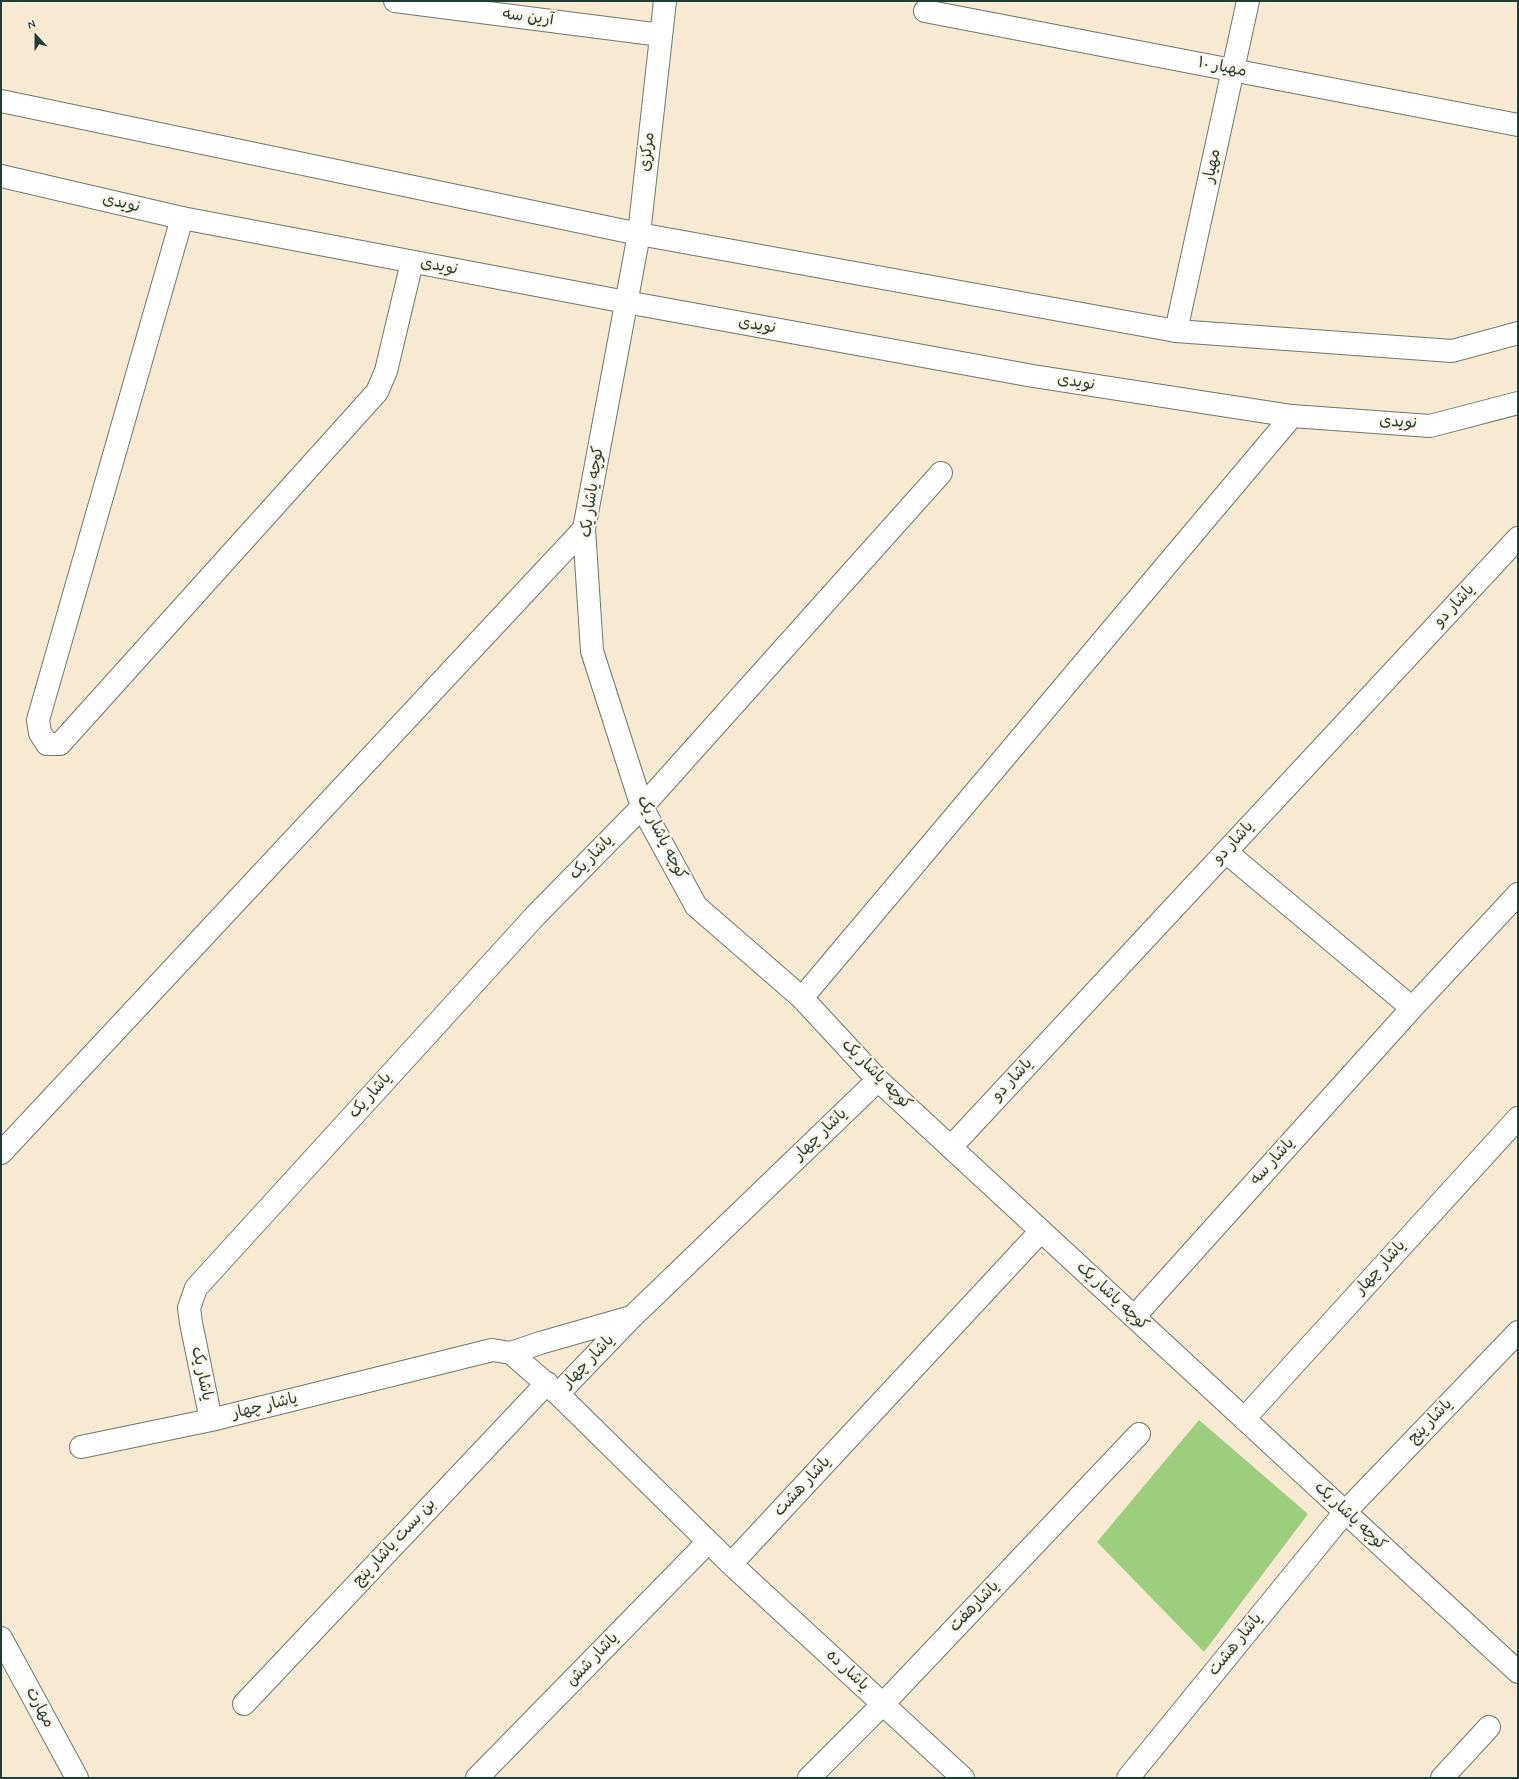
<!DOCTYPE html>
<html>
<head>
<meta charset="utf-8">
<style>
	body { margin:0 }
	#map { position:relative; width:1519px; height:1779px; overflow:hidden; background:#f7e9d2; font-family:Mynerve,sans-serif }
	canvas { display:block }
	.frame { position:absolute; inset:0; border:2px solid #1f3d34; pointer-events:none }
	.north { position:absolute; left:16px; top:16px; width:40px; height:40px; -webkit-text-stroke:3px #fcf5e5; paint-order:stroke; rotate:339deg; font-size:11px; font-weight:700; line-height:16px; text-align:center; color:#1f3d34 }
	.north::after { content:''; display:block; margin:auto; width:14px; height:18px; background:#1f3d34; clip-path:polygon(50% 0,100% 100%,50% 72%,0 100%) }
</style>
</head>
<body>
<div id="map">
<canvas width="1519" height="1779"></canvas>
<div class="frame"></div>
<div class="north">N</div>
</div>
<script>
const ctx = document.querySelector('canvas').getContext('2d');
ctx.lineJoin = 'round';
function fillPath(path, color) {
  ctx.fillStyle = color;
  ctx.fill(path, 'evenodd');
}
function poly(rows) {
  const path = new Path2D();
  for (const r of rows) {
    path.moveTo(r[0], r[1]);
    for (let i = 2; i < r.length; i += 2) path.lineTo(r[i], r[i + 1]);
  }
  return path;
}
function stroke(path, color, width, dash) {
  ctx.strokeStyle = color;
  ctx.lineWidth = width;
  ctx.lineCap = dash ? 'butt' : 'round';
  ctx.setLineDash(dash || []);
  ctx.stroke(path);
}
function drawText(font, color, halo, rows, align = 'center') {
  ctx.font = font + ' Mynerve,"Playpen Sans Arabic",sans-serif';
  ctx.lineWidth = 4;
  ctx.setLineDash([]);
  ctx.textBaseline = 'middle';
  ctx.strokeStyle = halo;
  ctx.fillStyle = color;
  for (const [text, x, y, turn = 0] of rows) {
    ctx.save();
    ctx.translate(x, y);
    ctx.rotate((+turn || 0) * Math.PI / 180);
    ctx.textAlign = isNaN(turn) ? turn : align;
    if (halo) ctx.strokeText(text, 0, 0);
    ctx.fillText(text, 0, 0);
    ctx.restore();
  }
}
const green = poly([
	[1199,1420,1308,1514,1204,1652,1097,1542]
]);
const street = poly([
	[395,1,661,35],
	[665,1,639,234,584,529,592,651,642,807,696,906,802,998,878,1080,1518,1672],
	[925,11,1518,125],
	[182,218,38,720,40,733,47,744,60,744,377,392,386,371,412,262],
	[1176,331,1248,1],
	[1226,852,1412,1008],
	[802,998,1292,416],
	[951,1147,1518,538],
	[1,1153,584,529],
	[1134,1317,1412,1008,1518,894],
	[511,1353,540,1343,631,1317],
	[558,1394,731,1564,1041,1231],
	[1244,1419,1518,1118],
	[211,1420,191,1323,189,1308,196,1288,536,915,642,807,941,473],
	[81,1447,211,1420,492,1350,511,1353,558,1394,632,1317,878,1080],
	[731,1564,963,1778],
	[244,1704,547,1383],
	[477,1778,708,1542],
	[809,1778,883,1704,1139,1434],
	[1128,1778,1345,1512,1518,1332],
	[1442,1778,1489,1727]
]);
const secondary = poly([
	[1,101,639,234,1176,331,1452,351,1518,333],
	[1,176,182,218,626,302,1033,376,1292,416,1430,426,1518,403],
	[1,1638,77,1778]
]);
const streetNames = [
	["آرین سه",528,18,7],
	["مهیار ۱۰",1222,68,11],
	["مرکزی",648,152,-83],
	["مهیار",1213,166,-78],
	["نویدی",121,204,13],
	["نویدی",439,267,11],
	["نویدی",757,326,10],
	["نویدی",1076,383,9],
	["نویدی",1398,423,4],
	["کوچه یاشار یک",593,492,-82],
	["یاشار دو",1455,606,-47],
	["کوچه یاشار یک",661,838,63],
	["یاشار دو",1234,843,-47],
	["یاشار یک",592,858,-46],
	["کوچه یاشار یک",876,1075,45],
	["یاشار دو",1013,1080,-47],
	["یاشار یک",371,1096,-48],
	["یاشار چهار",821,1135,-44],
	["یاشار سه",1273,1162,-48],
	["یاشار چهار",1381,1268,-48],
	["کوچه یاشار یک",1112,1297,43],
	["یاشار چهار",589,1362,-46],
	["یاشار یک",201,1374,78],
	["یاشار چهار",265,1407,-14],
	["یاشار پنج",1431,1422,-46],
	["یاشار هشت",803,1487,-47],
	["کوچه یاشار یک",1350,1517,43],
	["بن بست یاشار پنج",395,1543,-47],
	["یاشارهفت",975,1607,-46],
	["یاشار هشت",1236,1645,-51],
	["یاشار شش",593,1660,-46],
	["یاشار ده",847,1671,43],
	["مهارت",39,1708,62]
];
fillPath(green, '#9cce7d');
stroke(street, '#6b796b', 24);
stroke(secondary, '#6b796b', 24);
stroke(street, '#fff', 22);
stroke(secondary, '#fff', 22);
drawText('16px', '#1f3d34', '#fcf5e5', streetNames);
</script>
</body>
</html>
